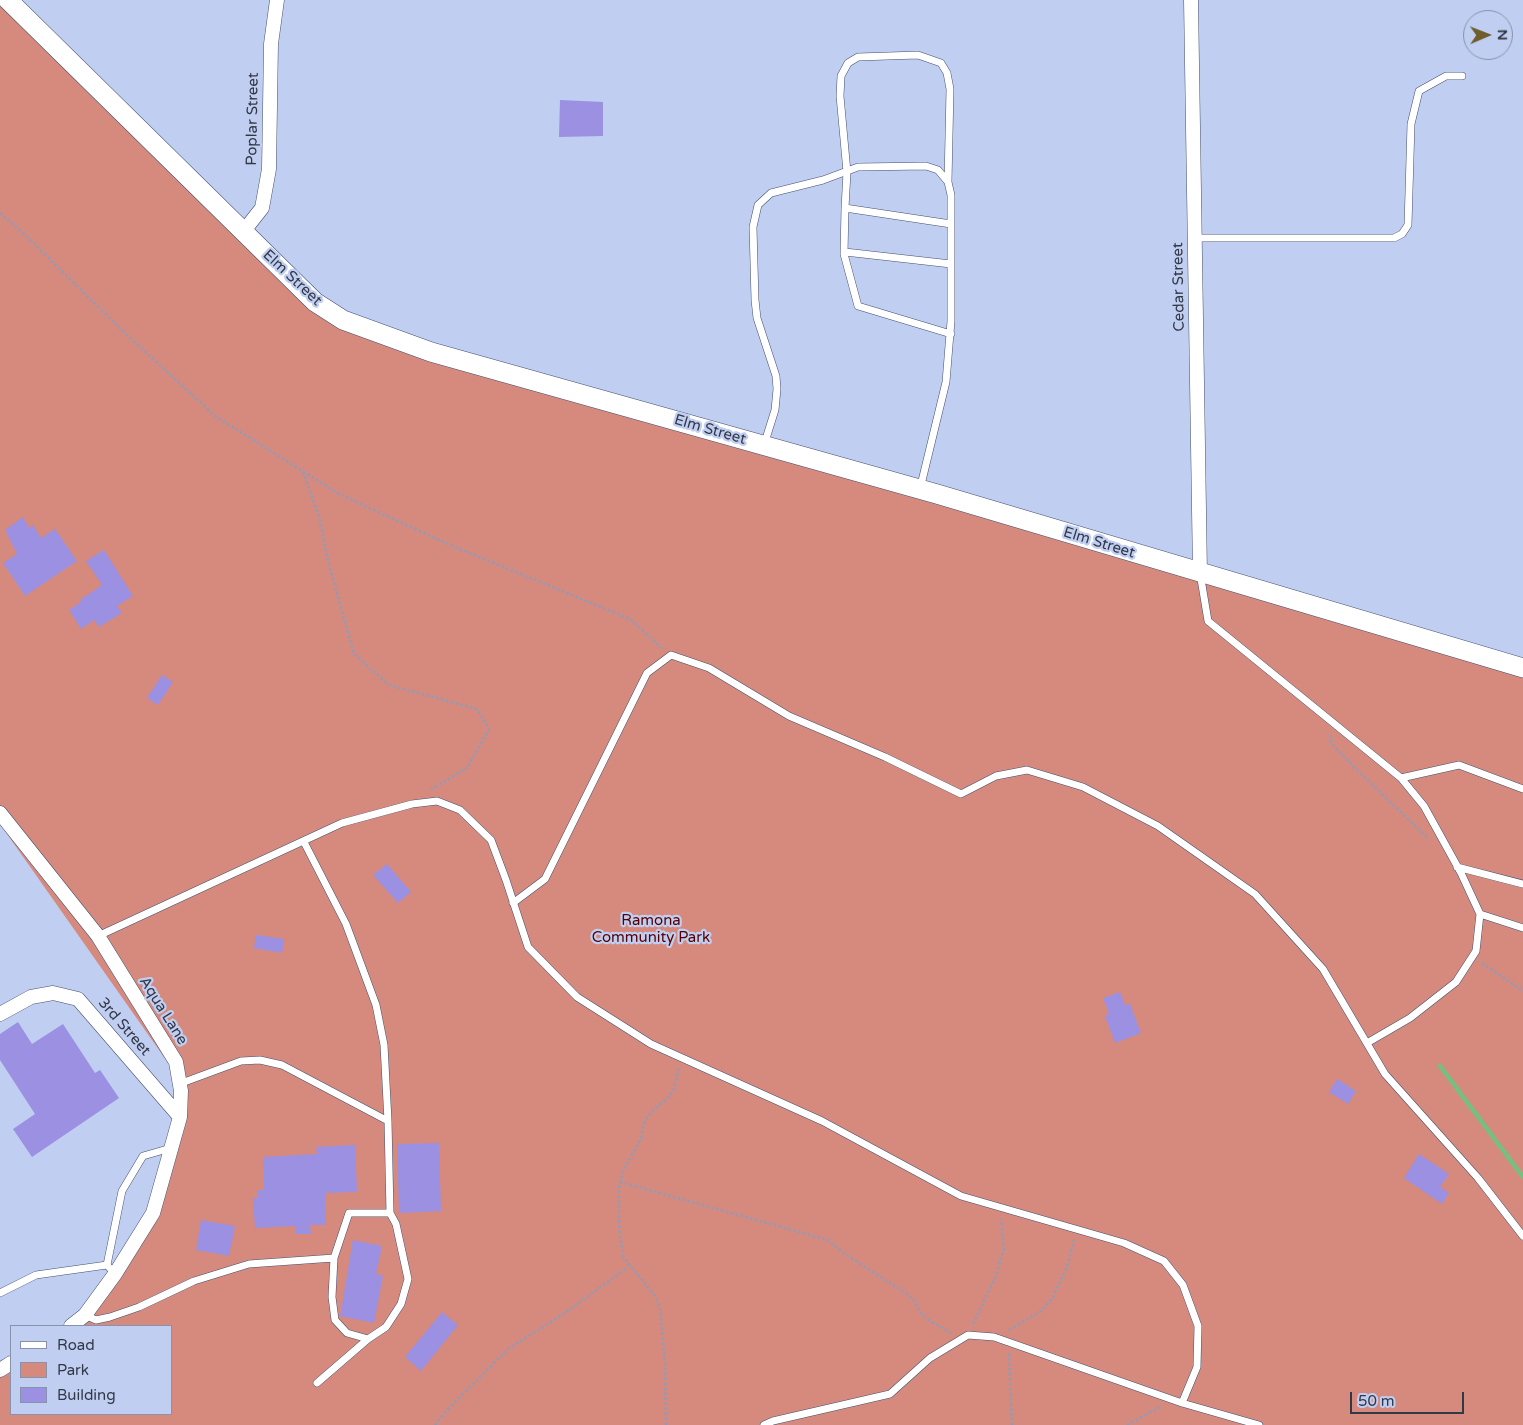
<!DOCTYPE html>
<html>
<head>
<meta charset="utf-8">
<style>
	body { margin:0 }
	#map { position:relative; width:1523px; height:1425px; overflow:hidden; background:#c0cef1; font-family:"Varela Round",sans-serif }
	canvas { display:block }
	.legend { position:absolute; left:10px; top:1325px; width:162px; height:90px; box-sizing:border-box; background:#c0cef1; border:1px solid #8892ad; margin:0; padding:6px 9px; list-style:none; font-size:15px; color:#333846 }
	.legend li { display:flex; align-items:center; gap:10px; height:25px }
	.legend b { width:25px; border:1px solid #8892ad }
	.north { position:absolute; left:1463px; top:10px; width:50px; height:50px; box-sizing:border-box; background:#c0cef1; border:1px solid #8892ad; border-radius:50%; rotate:89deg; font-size:14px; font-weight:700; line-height:20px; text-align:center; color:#333846 }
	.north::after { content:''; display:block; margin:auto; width:18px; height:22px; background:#6f5d2b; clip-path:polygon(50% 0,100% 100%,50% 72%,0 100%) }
	.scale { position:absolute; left:1350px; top:1392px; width:114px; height:22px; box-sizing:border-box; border:2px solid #333846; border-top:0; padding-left:6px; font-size:15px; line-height:18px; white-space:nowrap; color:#333846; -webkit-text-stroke:4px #c0cef1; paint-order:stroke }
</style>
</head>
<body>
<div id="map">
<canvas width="1523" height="1425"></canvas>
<ul class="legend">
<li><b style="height:6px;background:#fff"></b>Road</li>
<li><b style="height:14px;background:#d68a7e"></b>Park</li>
<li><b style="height:14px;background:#9b90e1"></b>Building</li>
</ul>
<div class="north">N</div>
<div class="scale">50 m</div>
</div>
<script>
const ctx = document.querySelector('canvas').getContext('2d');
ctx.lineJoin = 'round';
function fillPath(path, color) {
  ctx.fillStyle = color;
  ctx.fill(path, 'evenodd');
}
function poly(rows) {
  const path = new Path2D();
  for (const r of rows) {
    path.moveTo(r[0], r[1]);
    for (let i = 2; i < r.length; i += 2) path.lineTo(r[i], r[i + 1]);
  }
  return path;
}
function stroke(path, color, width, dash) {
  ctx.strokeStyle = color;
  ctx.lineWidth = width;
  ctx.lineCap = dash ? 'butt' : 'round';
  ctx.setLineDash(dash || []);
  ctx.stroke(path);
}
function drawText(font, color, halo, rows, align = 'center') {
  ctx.font = font + ' "Varela Round",sans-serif';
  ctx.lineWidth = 4.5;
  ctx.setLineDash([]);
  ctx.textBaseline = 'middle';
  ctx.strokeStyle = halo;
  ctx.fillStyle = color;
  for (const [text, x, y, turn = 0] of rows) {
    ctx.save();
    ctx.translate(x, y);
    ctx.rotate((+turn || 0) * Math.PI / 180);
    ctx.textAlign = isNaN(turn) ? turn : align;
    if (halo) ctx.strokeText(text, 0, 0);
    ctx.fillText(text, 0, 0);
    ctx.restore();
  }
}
const green = poly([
	[0,0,343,320,1523,668,1523,1425,0,1425,0,1372,11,1365,11,1414,171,1414,171,1326,72,1326,124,1261,166,1170,178,1077,0,824]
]);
const stream = poly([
	[1440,1066,1523,1177]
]);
const building = poly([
	[560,100,603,102,603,136,559,137],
	[23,517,29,528,33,525,41,538,55,529,77,561,25,596,3,563,17,554,5,530],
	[104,550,133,596,117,606,122,613,99,627,94,620,81,629,69,610,81,602,80,600,102,585,86,561],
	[162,675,173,682,158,705,147,698],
	[387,864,411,892,398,903,373,875],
	[256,935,284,939,282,953,254,948],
	[1120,992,1125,1005,1130,1004,1141,1033,1115,1043,1105,1016,1109,1013,1103,998],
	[18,1022,32,1044,63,1024,95,1073,100,1070,119,1098,32,1157,13,1129,35,1114,0,1060,0,1034],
	[1337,1079,1356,1091,1348,1104,1329,1092],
	[439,1143,441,1211,399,1213,397,1144],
	[355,1145,357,1192,325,1193,326,1225,310,1225,311,1234,295,1234,295,1226,255,1228,253,1198,257,1198,257,1190,264,1190,263,1157,317,1154,316,1147],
	[1419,1154,1449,1174,1440,1187,1449,1193,1442,1204,1404,1178],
	[201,1220,235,1226,229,1256,196,1250],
	[353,1240,382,1246,376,1274,383,1276,374,1323,340,1316],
	[442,1312,458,1325,421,1371,405,1357]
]);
const path = poly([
	[0,213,22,232,128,336,215,416,339,494,450,545,630,619,663,649],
	[303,472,319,516,328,561,354,654,389,685,477,709,489,729,467,768,430,790],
	[1331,735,1331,743,1357,770,1429,839],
	[1482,963,1523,991],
	[620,1182,828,1240,848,1256,907,1294,914,1300,919,1311,927,1319,951,1333],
	[973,1324,995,1278,1004,1249,1001,1219],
	[1009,1330,1041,1311,1053,1297,1067,1267,1074,1240],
	[1009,1353,1012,1425],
	[435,1425,447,1410,508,1349,562,1315,628,1267],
	[666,1425,665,1363,660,1308,655,1296,623,1257,619,1225,619,1188,623,1170,641,1139,643,1124,651,1112,667,1099,674,1089,679,1067],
	[1127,1425,1160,1407]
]);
const lane = poly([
	[948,182,950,89,947,73,941,63,918,55,858,57,848,63,841,76,840,96,847,172,845,208,951,224],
	[845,208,844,254,858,306,951,334],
	[1195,238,1394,238,1402,234,1408,225,1411,124,1419,91,1446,76,1462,76],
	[845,252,951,264],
	[764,445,775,410,777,389,776,376,757,318,755,300,753,227,758,205,771,193,823,180,858,167,926,166,938,170,948,182,951,195,951,321,946,382,920,489],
	[1200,573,1208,621,1401,778,1424,806,1461,873,1480,914,1523,928],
	[1401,778,1459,765,1523,789],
	[304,842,346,924,376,1005,384,1045,388,1121],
	[1457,867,1523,884],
	[513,903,545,879,647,673,671,655,709,668,789,716,885,757,961,794,996,776,1027,770,1083,787,1158,826,1255,894,1323,969,1385,1074,1478,1178,1523,1236],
	[98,936,342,823,412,804,437,801,460,810,491,840,506,880,528,947,577,997,651,1044,822,1121,961,1196,1124,1243,1164,1261,1183,1285,1198,1326,1197,1367,1182,1403],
	[1367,1043,1410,1018,1456,982,1476,951,1480,914],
	[179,1084,241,1061,260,1060,282,1065,388,1121,390,1213,349,1213,334,1258,332,1297,335,1320,347,1333,368,1339,386,1327,401,1304,408,1279,396,1224,390,1213],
	[115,1274,107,1265,122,1191,143,1156,171,1148],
	[0,1293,36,1275,107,1265],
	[85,1315,96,1320,110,1317,139,1307,194,1281,249,1264,334,1258],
	[317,1383,368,1339],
	[764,1425,773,1421,890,1394,930,1358,968,1335,994,1337,1182,1403,1259,1425]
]);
const street = poly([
	[1191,0,1200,573],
	[243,232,262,208,269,169,271,44,277,0],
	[0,813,98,936,176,1062,181,1091,180,1117,153,1213,115,1274,85,1315,71,1326],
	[0,1014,31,997,53,993,78,999,180,1117],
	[0,1370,11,1363]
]);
const secondary = poly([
	[8,0,315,302,343,320,431,352,937,494,1523,668]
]);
const streetNames = [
	["Poplar Street",253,119,-89],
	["Elm Street",292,278,43],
	["Cedar Street",1179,287,-91],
	["Elm Street",710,430,16],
	["Elm Street",1099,543,17],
	["Aqua Lane",163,1011,58],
	["3rd Street",124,1027,49]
];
const parkNames = [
	["Ramona",651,921],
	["Community Park",651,938]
];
fillPath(green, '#d68a7e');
stroke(stream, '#74c082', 4.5);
fillPath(building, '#9b90e1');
stroke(lane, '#454f6d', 8);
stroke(street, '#454f6d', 15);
stroke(secondary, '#454f6d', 20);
stroke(path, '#909bb7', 2.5, [2.5, 2.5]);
stroke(lane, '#fff', 7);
stroke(street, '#fff', 14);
stroke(secondary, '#fff', 19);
drawText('15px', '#333846', '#c0cef1', streetNames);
drawText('15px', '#570001', '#c0cef1', parkNames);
</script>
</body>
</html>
